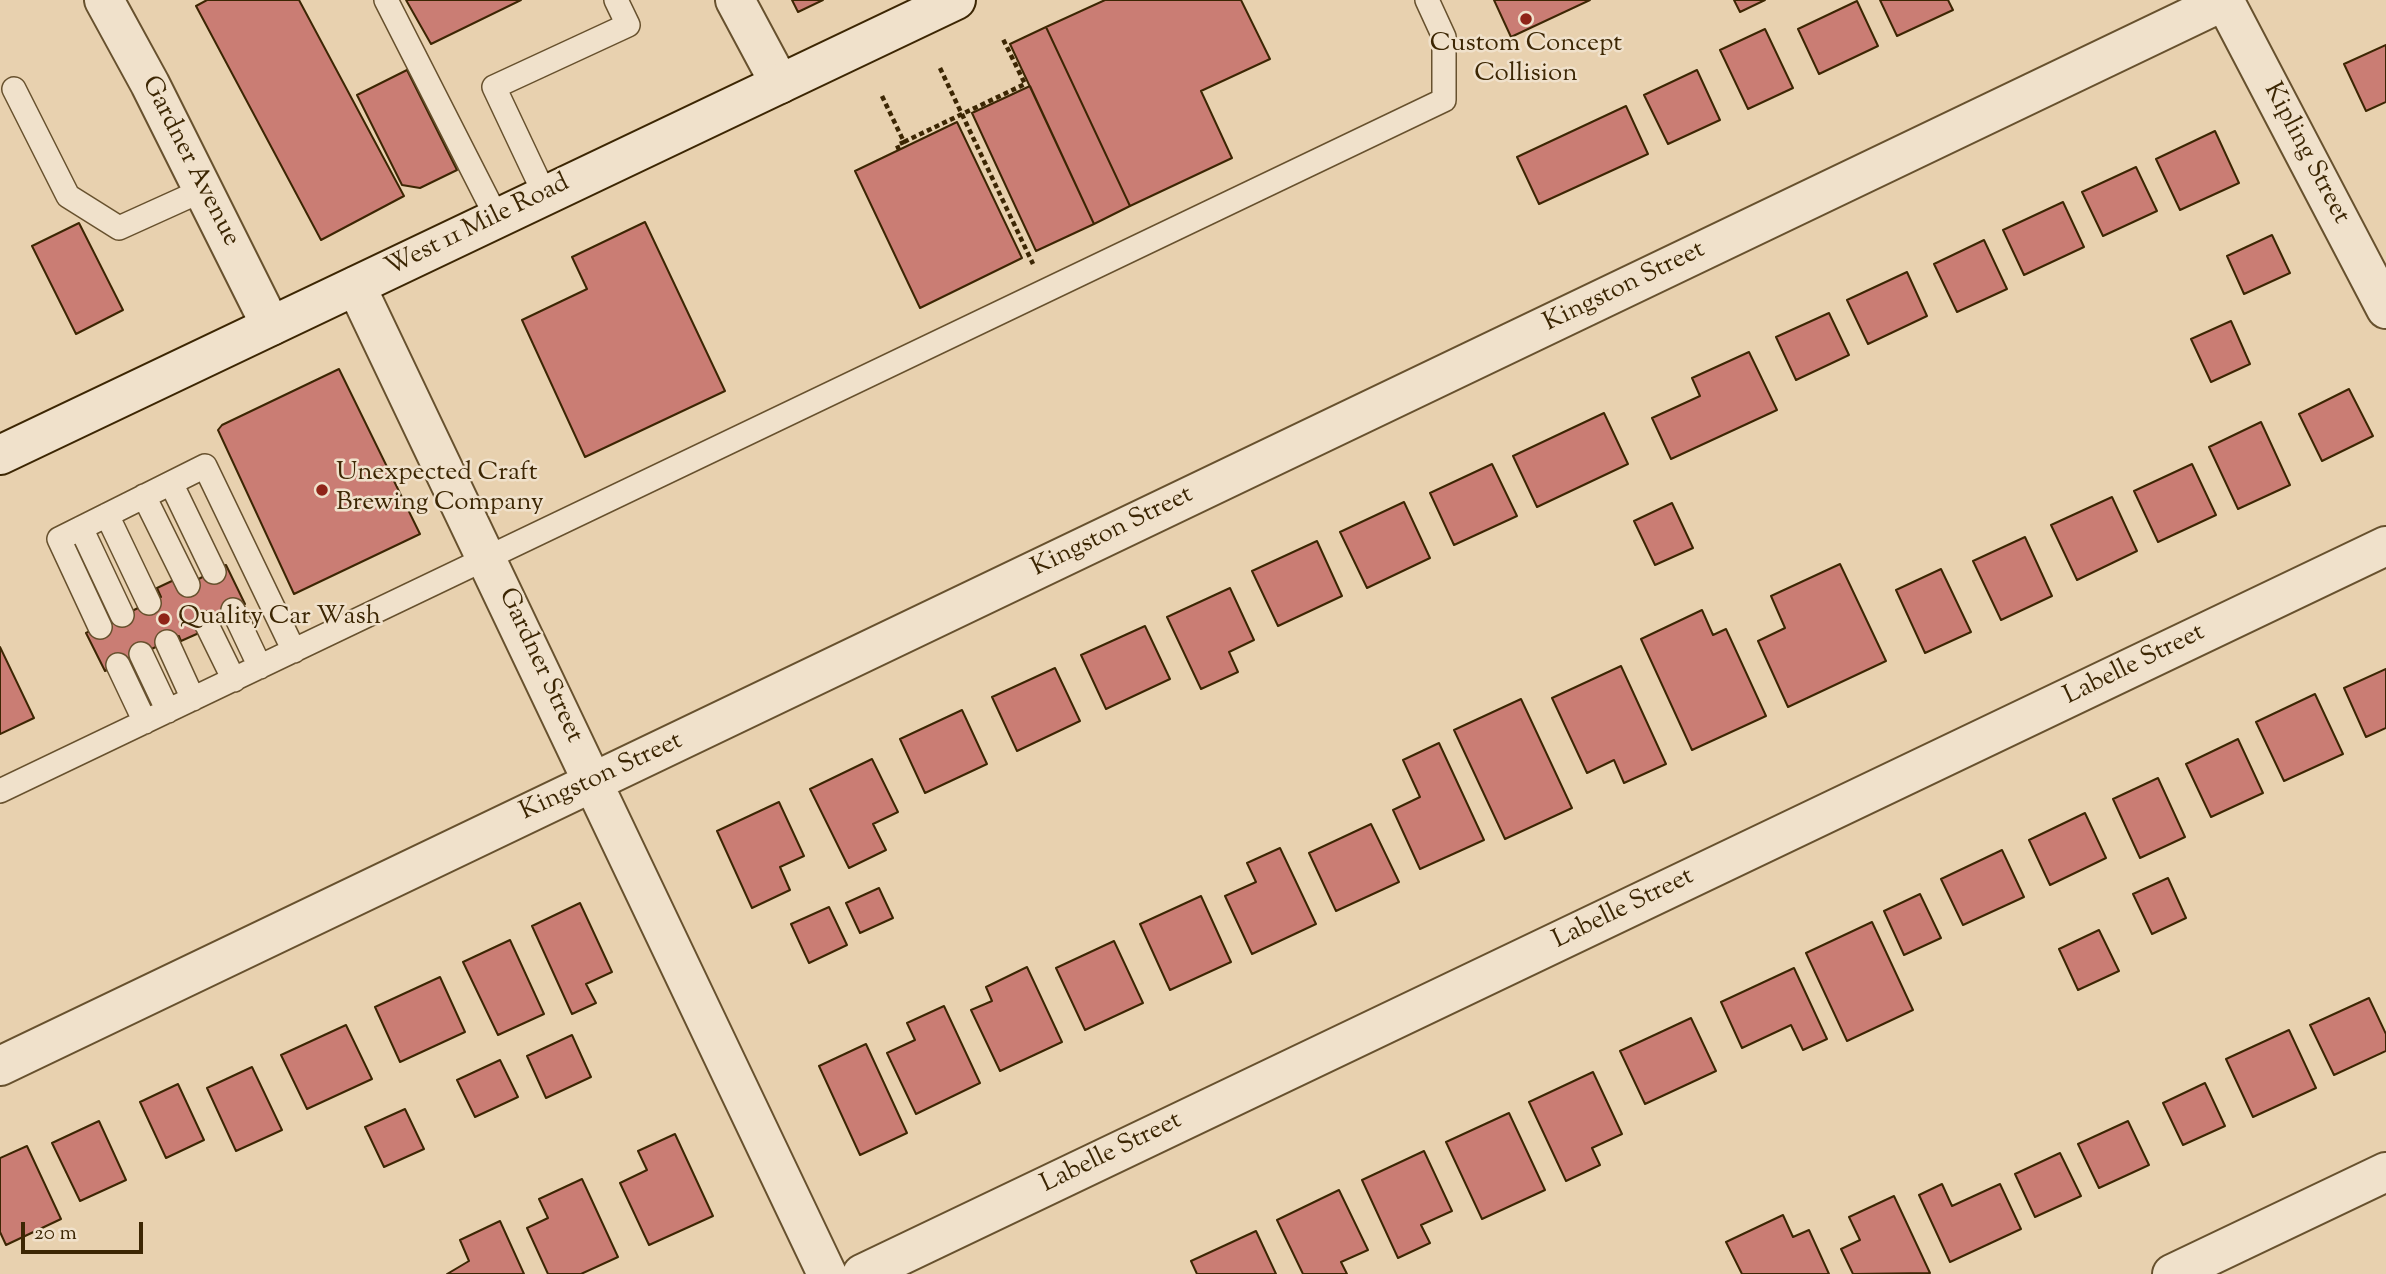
<!DOCTYPE html>
<html>
<head>
<meta charset="utf-8">
<style>
	body { margin:0 }
	#map { position:relative; width:2386px; height:1274px; overflow:hidden; background:#e8d1af; font-family:"Sorts Mill Goudy",serif }
	canvas { display:block }
	.scale { position:absolute; left:21px; top:1222px; width:122px; height:32px; box-sizing:border-box; border:4px solid #3c2603; border-top:0; padding-left:9px; font-size:21px; line-height:24px; white-space:nowrap; color:#3c2603; -webkit-text-stroke:5px #f0e1cb; paint-order:stroke }
</style>
</head>
<body>
<div id="map">
<canvas width="2386" height="1274"></canvas>
<div class="scale">20 m</div>
</div>
<script>
const ctx = document.querySelector('canvas').getContext('2d');
ctx.lineJoin = 'round';
function fillPath(path, color) {
  ctx.fillStyle = color;
  ctx.fill(path, 'evenodd');
}
function poly(rows) {
  const path = new Path2D();
  for (const r of rows) {
    path.moveTo(r[0], r[1]);
    for (let i = 2; i < r.length; i += 2) path.lineTo(r[i], r[i + 1]);
  }
  return path;
}
function stroke(path, color, width, dash) {
  ctx.strokeStyle = color;
  ctx.lineWidth = width;
  ctx.lineCap = dash ? 'butt' : 'round';
  ctx.setLineDash(dash || []);
  ctx.stroke(path);
}
function drawText(font, color, halo, rows, align = 'center') {
  ctx.font = font + ' "Sorts Mill Goudy",serif';
  ctx.lineWidth = 5;
  ctx.setLineDash([]);
  ctx.textBaseline = 'middle';
  ctx.strokeStyle = halo;
  ctx.fillStyle = color;
  for (const [text, x, y, turn = 0] of rows) {
    ctx.save();
    ctx.translate(x, y);
    ctx.rotate((+turn || 0) * Math.PI / 180);
    ctx.textAlign = isNaN(turn) ? turn : align;
    if (halo) ctx.strokeText(text, 0, 0);
    ctx.fillText(text, 0, 0);
    ctx.restore();
  }
}
const building = poly([
	[207,0,299,0,404,196,321,240,196,6,207,0],
	[406,0,521,0,431,44,406,0],
	[792,0,823,0,798,12,792,0],
	[1105,0,1241,0,1270,59,1201,91,1232,158,1130,206,1046,27,1105,0],
	[1494,0,1590,0,1511,37,1494,0],
	[1734,0,1765,0,1740,12,1734,0],
	[1880,0,1948,0,1953,10,1897,36,1880,0],
	[1857,1,1878,46,1819,74,1798,29,1857,1],
	[1046,27,1130,206,1094,224,1010,44,1046,27],
	[1765,29,1793,88,1748,109,1720,50,1765,29],
	[2386,45,2386,102,2366,111,2344,64,2386,45],
	[407,70,457,170,420,188,402,185,357,95,407,70],
	[1697,70,1720,120,1668,144,1644,95,1697,70],
	[1030,86,1094,224,1036,251,972,113,1030,86],
	[1626,106,1648,154,1539,204,1517,157,1626,106],
	[957,122,1022,258,920,308,855,171,957,122],
	[2215,131,2239,183,2180,210,2156,159,2215,131],
	[2136,167,2157,211,2103,236,2082,192,2136,167],
	[2063,202,2084,247,2024,275,2003,230,2063,202],
	[645,222,725,391,585,457,522,320,587,289,572,257,645,222],
	[79,223,123,310,76,334,32,246,79,223],
	[2272,235,2290,273,2244,294,2227,256,2272,235],
	[1984,240,2007,289,1957,312,1934,264,1984,240],
	[1907,272,1927,316,1868,344,1847,300,1907,272],
	[1829,313,1849,355,1796,380,1776,337,1829,313],
	[2231,321,2250,364,2211,382,2191,339,2231,321],
	[1749,352,1777,410,1671,459,1652,418,1700,396,1692,378,1749,352],
	[339,369,420,534,294,594,218,430,222,425,339,369],
	[2349,389,2373,436,2322,461,2299,414,2349,389],
	[1604,413,1628,464,1537,507,1513,456,1604,413],
	[2261,422,2290,485,2238,509,2209,447,2261,422],
	[1492,464,1517,516,1454,545,1430,493,1492,464],
	[2192,464,2216,515,2158,542,2134,491,2192,464],
	[2112,497,2137,551,2077,580,2051,525,2112,497],
	[1404,502,1430,558,1367,588,1340,532,1404,502],
	[1672,503,1693,548,1655,565,1634,521,1672,503],
	[2025,537,2052,596,2001,620,1973,561,2025,537],
	[1317,541,1342,596,1278,626,1252,571,1317,541],
	[1840,564,1886,661,1788,707,1758,641,1785,628,1771,596,1840,564],
	[226,565,245,604,196,627,199,633,181,641,179,636,105,671,86,633,161,597,157,588,174,580,179,589,226,565],
	[1941,569,1971,632,1925,653,1896,590,1941,569],
	[1230,588,1254,640,1229,652,1238,672,1201,689,1167,617,1230,588],
	[1702,610,1713,635,1726,629,1766,716,1692,750,1641,639,1702,610],
	[1145,626,1170,679,1106,709,1081,655,1145,626],
	[0,647,34,718,0,734,0,647],
	[1621,666,1666,764,1624,783,1614,760,1587,773,1552,698,1621,666],
	[1055,668,1080,721,1017,751,992,697,1055,668],
	[2386,669,2386,728,2366,737,2344,688,2386,669],
	[2315,694,2343,754,2284,781,2256,722,2315,694],
	[1521,699,1572,808,1505,839,1454,730,1521,699],
	[962,710,987,764,925,793,900,739,962,710],
	[2238,739,2263,793,2211,817,2186,764,2238,739],
	[1439,743,1484,840,1420,869,1393,810,1420,797,1403,760,1439,743],
	[872,759,898,812,873,824,886,850,849,868,810,789,872,759],
	[2158,778,2185,837,2140,858,2113,799,2158,778],
	[779,802,804,856,780,867,790,890,752,908,717,831,779,802],
	[2085,813,2106,858,2050,885,2029,840,2085,813],
	[1371,824,1399,882,1336,911,1309,853,1371,824],
	[1280,848,1316,924,1252,954,1225,896,1256,882,1247,863,1280,848],
	[2002,850,2024,897,1963,925,1941,879,2002,850],
	[2168,878,2186,918,2152,934,2133,894,2168,878],
	[879,888,893,918,860,933,846,903,879,888],
	[1920,894,1941,938,1904,955,1884,911,1920,894],
	[1201,896,1231,962,1170,990,1140,924,1201,896],
	[580,903,612,972,586,984,596,1003,572,1014,532,926,580,903],
	[829,907,847,945,809,963,791,924,829,907],
	[1872,922,1913,1010,1847,1041,1806,953,1872,922],
	[2099,930,2119,971,2078,990,2059,949,2099,930],
	[510,940,544,1014,498,1035,463,962,510,940],
	[1114,941,1143,1003,1085,1030,1056,968,1114,941],
	[1027,967,1062,1042,1000,1071,971,1010,992,1001,986,987,1027,967],
	[1794,968,1827,1039,1803,1050,1791,1025,1742,1048,1721,1002,1794,968],
	[440,977,465,1032,400,1062,375,1007,440,977],
	[2369,998,2386,1034,2386,1051,2334,1075,2310,1025,2369,998],
	[944,1006,980,1083,916,1114,887,1053,915,1040,907,1023,944,1006],
	[1691,1018,1716,1071,1645,1104,1620,1051,1691,1018],
	[346,1025,372,1079,307,1109,281,1055,346,1025],
	[2289,1030,2316,1088,2253,1117,2226,1059,2289,1030],
	[572,1035,591,1077,546,1098,527,1056,572,1035],
	[866,1044,907,1133,860,1155,819,1066,866,1044],
	[500,1060,518,1097,475,1117,457,1080,500,1060],
	[252,1067,282,1130,236,1151,207,1088,252,1067],
	[1593,1072,1622,1134,1592,1148,1600,1165,1566,1181,1529,1102,1593,1072],
	[2205,1083,2225,1126,2183,1145,2163,1103,2205,1083],
	[178,1084,204,1140,166,1158,140,1102,178,1084],
	[405,1109,424,1149,384,1167,365,1127,405,1109],
	[1509,1113,1545,1190,1482,1219,1446,1142,1509,1113],
	[99,1121,126,1180,80,1201,52,1143,99,1121],
	[2128,1121,2149,1165,2099,1188,2078,1144,2128,1121],
	[675,1134,713,1216,649,1245,620,1183,647,1170,638,1151,675,1134],
	[27,1146,61,1219,6,1245,0,1232,0,1158,27,1146],
	[1424,1151,1452,1211,1421,1225,1430,1243,1398,1258,1362,1180,1424,1151],
	[2060,1153,2081,1196,2035,1217,2015,1174,2060,1153],
	[582,1179,618,1257,581,1274,548,1274,527,1228,548,1218,539,1199,582,1179],
	[1942,1184,1952,1206,2000,1184,2021,1229,1950,1262,1919,1195,1942,1184],
	[1339,1190,1368,1250,1341,1262,1347,1274,1303,1274,1277,1220,1339,1190],
	[1894,1196,1930,1273,1853,1274,1841,1249,1860,1240,1849,1217,1894,1196],
	[1783,1215,1793,1237,1809,1230,1829,1274,1742,1274,1726,1242,1783,1215],
	[500,1221,524,1274,447,1274,469,1261,460,1240,500,1221],
	[1256,1231,1276,1274,1197,1274,1191,1261,1256,1231]
]);
const path = poly([
	[940,68,1033,264],
	[882,96,904,142,910,139,1025,84,1003,39],
	[899,150,897,145,904,142]
]);
const service = poly([
	[386,0,497,218],
	[14,89,68,196,119,228,203,190],
	[545,195,494,87,628,25,616,0],
	[171,483,214,572],
	[144,496,188,585],
	[107,515,149,603],
	[81,528,122,615],
	[233,610,260,667],
	[206,623,234,680],
	[100,627,59,539,205,466,294,651],
	[167,642,193,699],
	[141,654,168,711],
	[118,665,145,722],
	[0,791,1444,100,1444,37,1427,0]
]);
const minor = poly([
	[104,0,150,84,271,326],
	[735,0,780,84],
	[2224,0,2386,309],
	[356,286,827,1274],
	[0,1066,2226,0],
	[862,1274,2386,546],
	[2172,1274,2386,1172]
]);
const secondary = poly([
	[0,455,956,0]
]);
const markers = [
	[1526,19,7,"#8f2418"],
	[322,490,7,"#8f2418"],
	[164,619,7,"#8f2418"]
];
const poiNames = [
	["Custom Concept",1526,46,"center"],
	["Collision",1526,76,"center"],
	["Unexpected Craft",336,475],
	["Brewing Company",336,505],
	["Quality Car Wash",178,619]
];
const streetNames = [
	["Kipling Street",2305,154,62],
	["Gardner Avenue",189,162,63],
	["West 11 Mile Road",478,227,-26],
	["Kingston Street",1625,288,-26],
	["Kingston Street",1113,533,-26],
	["Gardner Street",539,666,65],
	["Labelle Street",2135,666,-26],
	["Kingston Street",602,778,-25],
	["Labelle Street",1624,910,-26],
	["Labelle Street",1112,1154,-26]
];
fillPath(building, '#ca7d74');
stroke(building, '#3c2603', 2);
stroke(service, '#67512e', 26);
stroke(minor, '#67512e', 42);
stroke(secondary, '#3c2603', 42);
stroke(path, '#3c2603', 4.5, [5, 3.5]);
stroke(service, '#f0e1cb', 23);
stroke(minor, '#f0e1cb', 38);
stroke(secondary, '#f0e1cb', 38);
for (const [x, y, r, color] of markers) {
  const dot = new Path2D();
  dot.arc(x, y, r, 0, 2 * Math.PI);
  ctx.fillStyle = color;
  ctx.fill(dot);
  stroke(dot, '#f0e1cb', 2.5);
}
drawText('26px', '#3c2603', '#f0e1cb', poiNames, 'left');
drawText('26px', '#3c2603', '#f0e1cb', streetNames);
</script>
</body>
</html>
